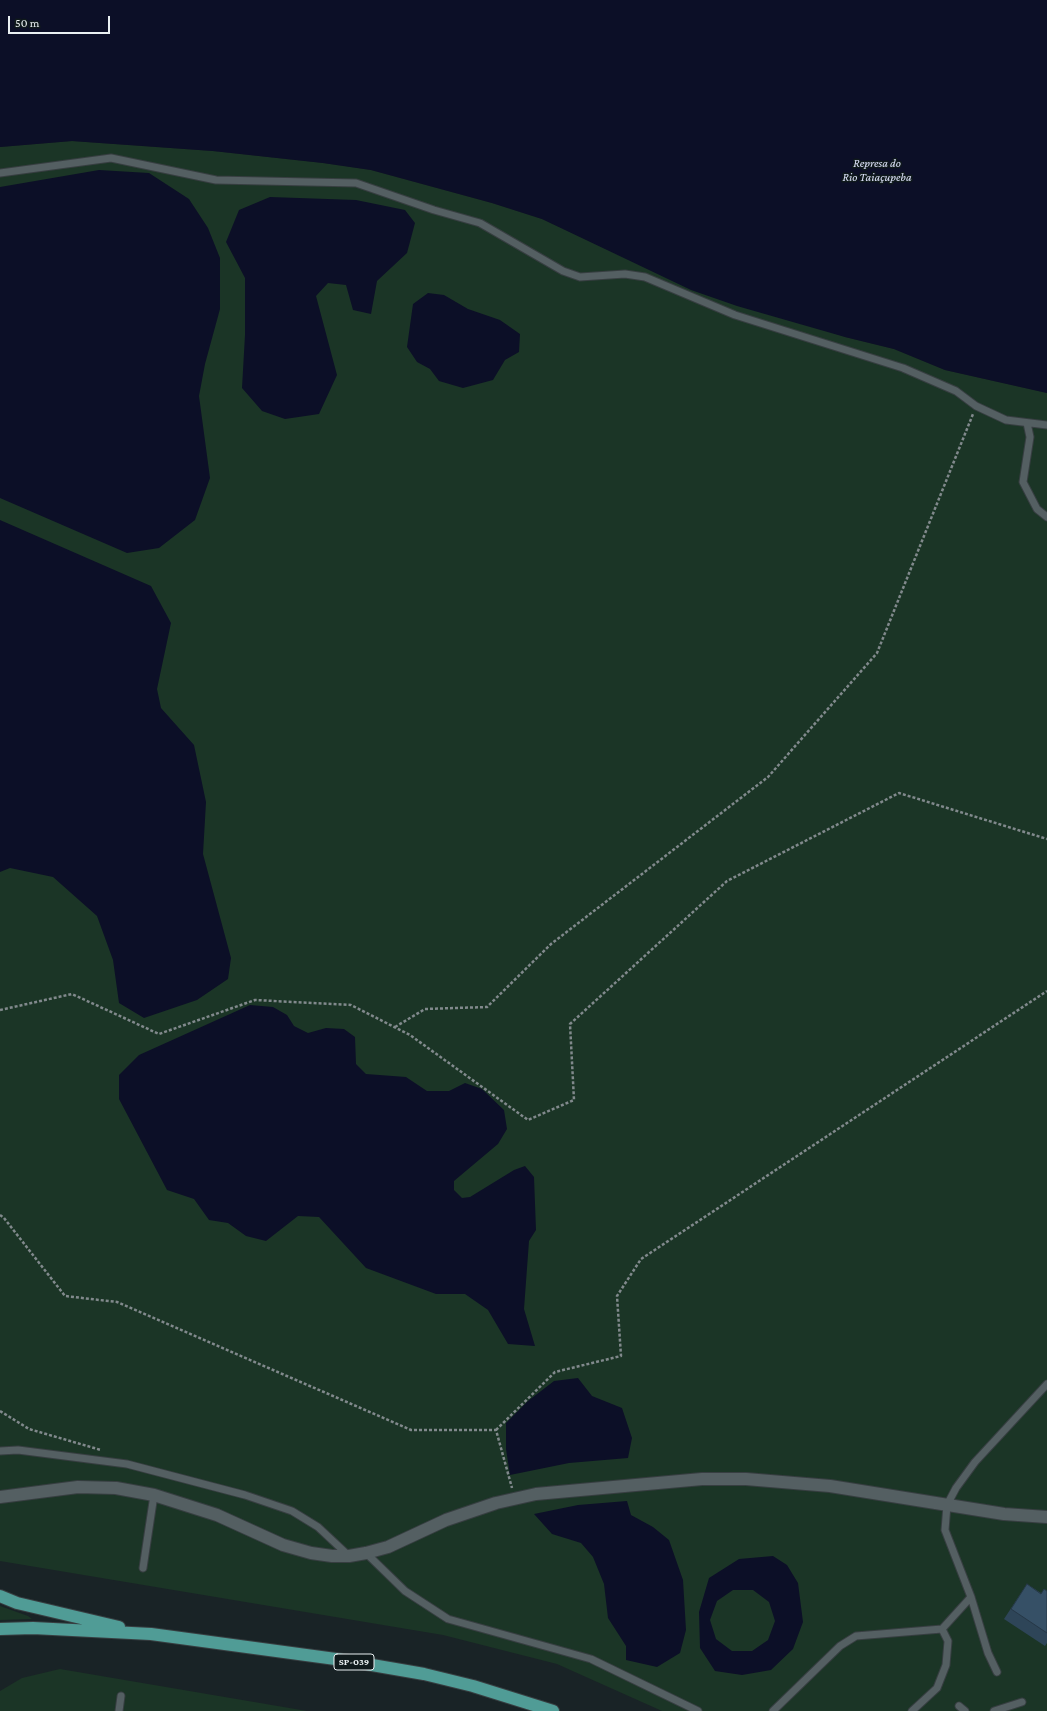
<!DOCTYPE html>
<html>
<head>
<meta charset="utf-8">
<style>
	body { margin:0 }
	#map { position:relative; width:1047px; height:1711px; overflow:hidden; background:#192326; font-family:"Crimson Pro",serif }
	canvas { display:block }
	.scale { position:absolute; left:8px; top:16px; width:102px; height:18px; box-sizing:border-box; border:2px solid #eaf0f2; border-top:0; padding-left:5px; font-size:12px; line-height:14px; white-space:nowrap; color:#eaf0f2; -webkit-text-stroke:3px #101a1c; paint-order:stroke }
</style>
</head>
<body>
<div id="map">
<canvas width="1047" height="1711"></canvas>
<div class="scale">50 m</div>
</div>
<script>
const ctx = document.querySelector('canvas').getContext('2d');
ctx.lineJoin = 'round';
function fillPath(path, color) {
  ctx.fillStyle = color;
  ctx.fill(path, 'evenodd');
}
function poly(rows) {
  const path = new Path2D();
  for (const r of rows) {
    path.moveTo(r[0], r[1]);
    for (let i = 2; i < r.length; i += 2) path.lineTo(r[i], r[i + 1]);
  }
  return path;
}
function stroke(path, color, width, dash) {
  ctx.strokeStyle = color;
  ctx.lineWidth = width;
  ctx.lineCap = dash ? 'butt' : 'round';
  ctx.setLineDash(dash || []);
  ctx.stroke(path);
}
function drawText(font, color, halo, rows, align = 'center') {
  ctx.font = font + ' "Crimson Pro",serif';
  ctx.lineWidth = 3;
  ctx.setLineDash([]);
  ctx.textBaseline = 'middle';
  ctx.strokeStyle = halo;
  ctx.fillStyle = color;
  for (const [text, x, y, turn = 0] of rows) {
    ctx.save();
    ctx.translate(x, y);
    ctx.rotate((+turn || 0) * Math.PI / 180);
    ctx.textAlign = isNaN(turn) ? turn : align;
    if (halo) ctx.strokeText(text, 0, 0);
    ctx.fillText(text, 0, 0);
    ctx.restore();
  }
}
const green = poly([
	[72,141,213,151,323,163,371,170,492,203,542,219,639,264,845,337,894,349,945,370,1047,393,1047,1711,662,1711,557,1664,443,1635,0,1561,0,147],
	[0,1606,28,1616,32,1619,0,1620],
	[60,1669,307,1711,0,1711,0,1691,22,1678]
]);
const water = poly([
	[0,0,1047,0,1047,393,945,370,894,349,845,337,737,306,691,290,542,219,492,203,371,170,323,163,213,151,72,141,0,147],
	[99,170,149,173,189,199,208,228,220,258,220,309,205,364,199,396,210,478,195,520,159,548,127,553,0,498,0,187],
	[270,197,356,200,405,210,415,223,407,253,377,281,371,314,353,310,346,285,328,283,316,296,337,375,319,414,285,419,262,411,242,388,245,335,245,278,226,242,239,210],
	[428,293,444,295,468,309,500,320,520,334,519,352,505,360,493,380,463,388,439,381,430,369,417,362,407,347,413,304],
	[0,520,151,586,171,623,157,689,161,708,194,745,206,802,203,854,231,958,228,979,197,1000,144,1018,119,1003,113,960,97,916,53,877,10,868,0,872],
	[250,1005,273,1007,287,1015,294,1026,308,1033,326,1028,344,1029,355,1037,356,1064,366,1074,406,1077,427,1091,449,1091,465,1083,482,1089,504,1110,507,1129,498,1144,454,1181,454,1190,462,1198,470,1197,514,1170,525,1166,534,1177,536,1230,529,1241,524,1309,535,1346,508,1344,488,1310,465,1294,436,1294,366,1268,319,1217,298,1216,266,1241,246,1236,228,1223,209,1220,194,1199,167,1190,119,1099,119,1075,139,1055],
	[578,1378,592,1396,622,1408,632,1438,628,1458,569,1463,510,1475,506,1449,506,1423,528,1401,554,1381],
	[627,1501,631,1515,653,1527,669,1540,683,1580,686,1630,680,1653,657,1667,626,1660,626,1646,608,1618,604,1584,593,1557,581,1543,552,1534,534,1514,578,1505],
	[773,1556,787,1565,798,1583,803,1622,793,1649,771,1670,742,1675,715,1671,700,1648,699,1612,709,1578,739,1559],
	[733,1590,753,1590,769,1602,775,1621,768,1640,752,1651,732,1651,716,1639,710,1620,717,1601]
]);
const path = poly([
	[0,1010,72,994,159,1034,255,1000,351,1005,410,1035,528,1120,574,1100,570,1024,727,881,899,793,1047,839],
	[395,1027,425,1009,487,1007,551,944,768,777,877,653,973,414],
	[0,1215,4,1218,65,1296,117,1302,411,1430,496,1430,512,1488],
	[0,1411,29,1429,101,1450],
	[496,1430,555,1372,621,1356,617,1296,641,1259,1047,991]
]);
const lane = poly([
	[0,173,111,158,216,180,356,183,434,210,480,223,563,271,580,277,625,274,645,277,735,315,903,368,956,391,976,406,1006,420,1047,425],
	[1027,423,1030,437,1023,482,1037,509,1047,517],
	[0,1451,18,1450,127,1464,245,1495,292,1511,318,1527,349,1556],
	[366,1553,405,1591,448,1619,591,1659,698,1711],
	[143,1568,154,1495],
	[997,1672,988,1653,971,1597,945,1530,947,1505,956,1488,975,1462,1047,1384],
	[959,1706,965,1711],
	[119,1711,121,1696],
	[773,1711,840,1646,856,1636,942,1629],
	[912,1711,937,1688,946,1665,948,1641,942,1629,971,1597],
	[994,1711,1022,1702]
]);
const street = poly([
	[0,1497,78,1487,116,1488,154,1495,217,1515,283,1545,311,1553,332,1556,349,1556,366,1553,388,1547,446,1520,496,1503,536,1494,702,1479,746,1479,830,1486,1004,1514,1047,1517]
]);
const primary = poly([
	[0,1596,17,1603,119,1627],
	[0,1629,33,1628,151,1634,343,1660,424,1674,473,1686,553,1711]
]);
const wall = poly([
	[1027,1584,1041,1593,1047,1591,1047,1643,1045,1646,1004,1619]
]);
const building = poly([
	[1027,1584,1041,1594,1044,1589,1047,1591,1047,1633,1011,1609,1027,1584]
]);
const shields = [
	[354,1662,40]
];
const shieldNames = [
	["SP-039",354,1662]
];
const waterNames = [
	["Represa do",877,163],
	["Rio Taiaçupeba",877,177]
];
fillPath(green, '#1b3526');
fillPath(water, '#0c0f27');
stroke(lane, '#373e41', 9);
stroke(street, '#373e41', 14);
stroke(primary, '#373e41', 14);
stroke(path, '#81898c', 2.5, [3, 2]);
stroke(lane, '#545f62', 7);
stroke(street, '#545f62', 12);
stroke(primary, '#509c96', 12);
fillPath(wall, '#2e4558');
fillPath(building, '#365066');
stroke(building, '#263847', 1);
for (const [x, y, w] of shields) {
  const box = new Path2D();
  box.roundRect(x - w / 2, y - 8, w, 16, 3);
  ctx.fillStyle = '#101a1c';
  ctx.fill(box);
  stroke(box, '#eaf0f2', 1);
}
drawText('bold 10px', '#eaf0f2', null, shieldNames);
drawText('italic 12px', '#dee3fa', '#101a1c', waterNames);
</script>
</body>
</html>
